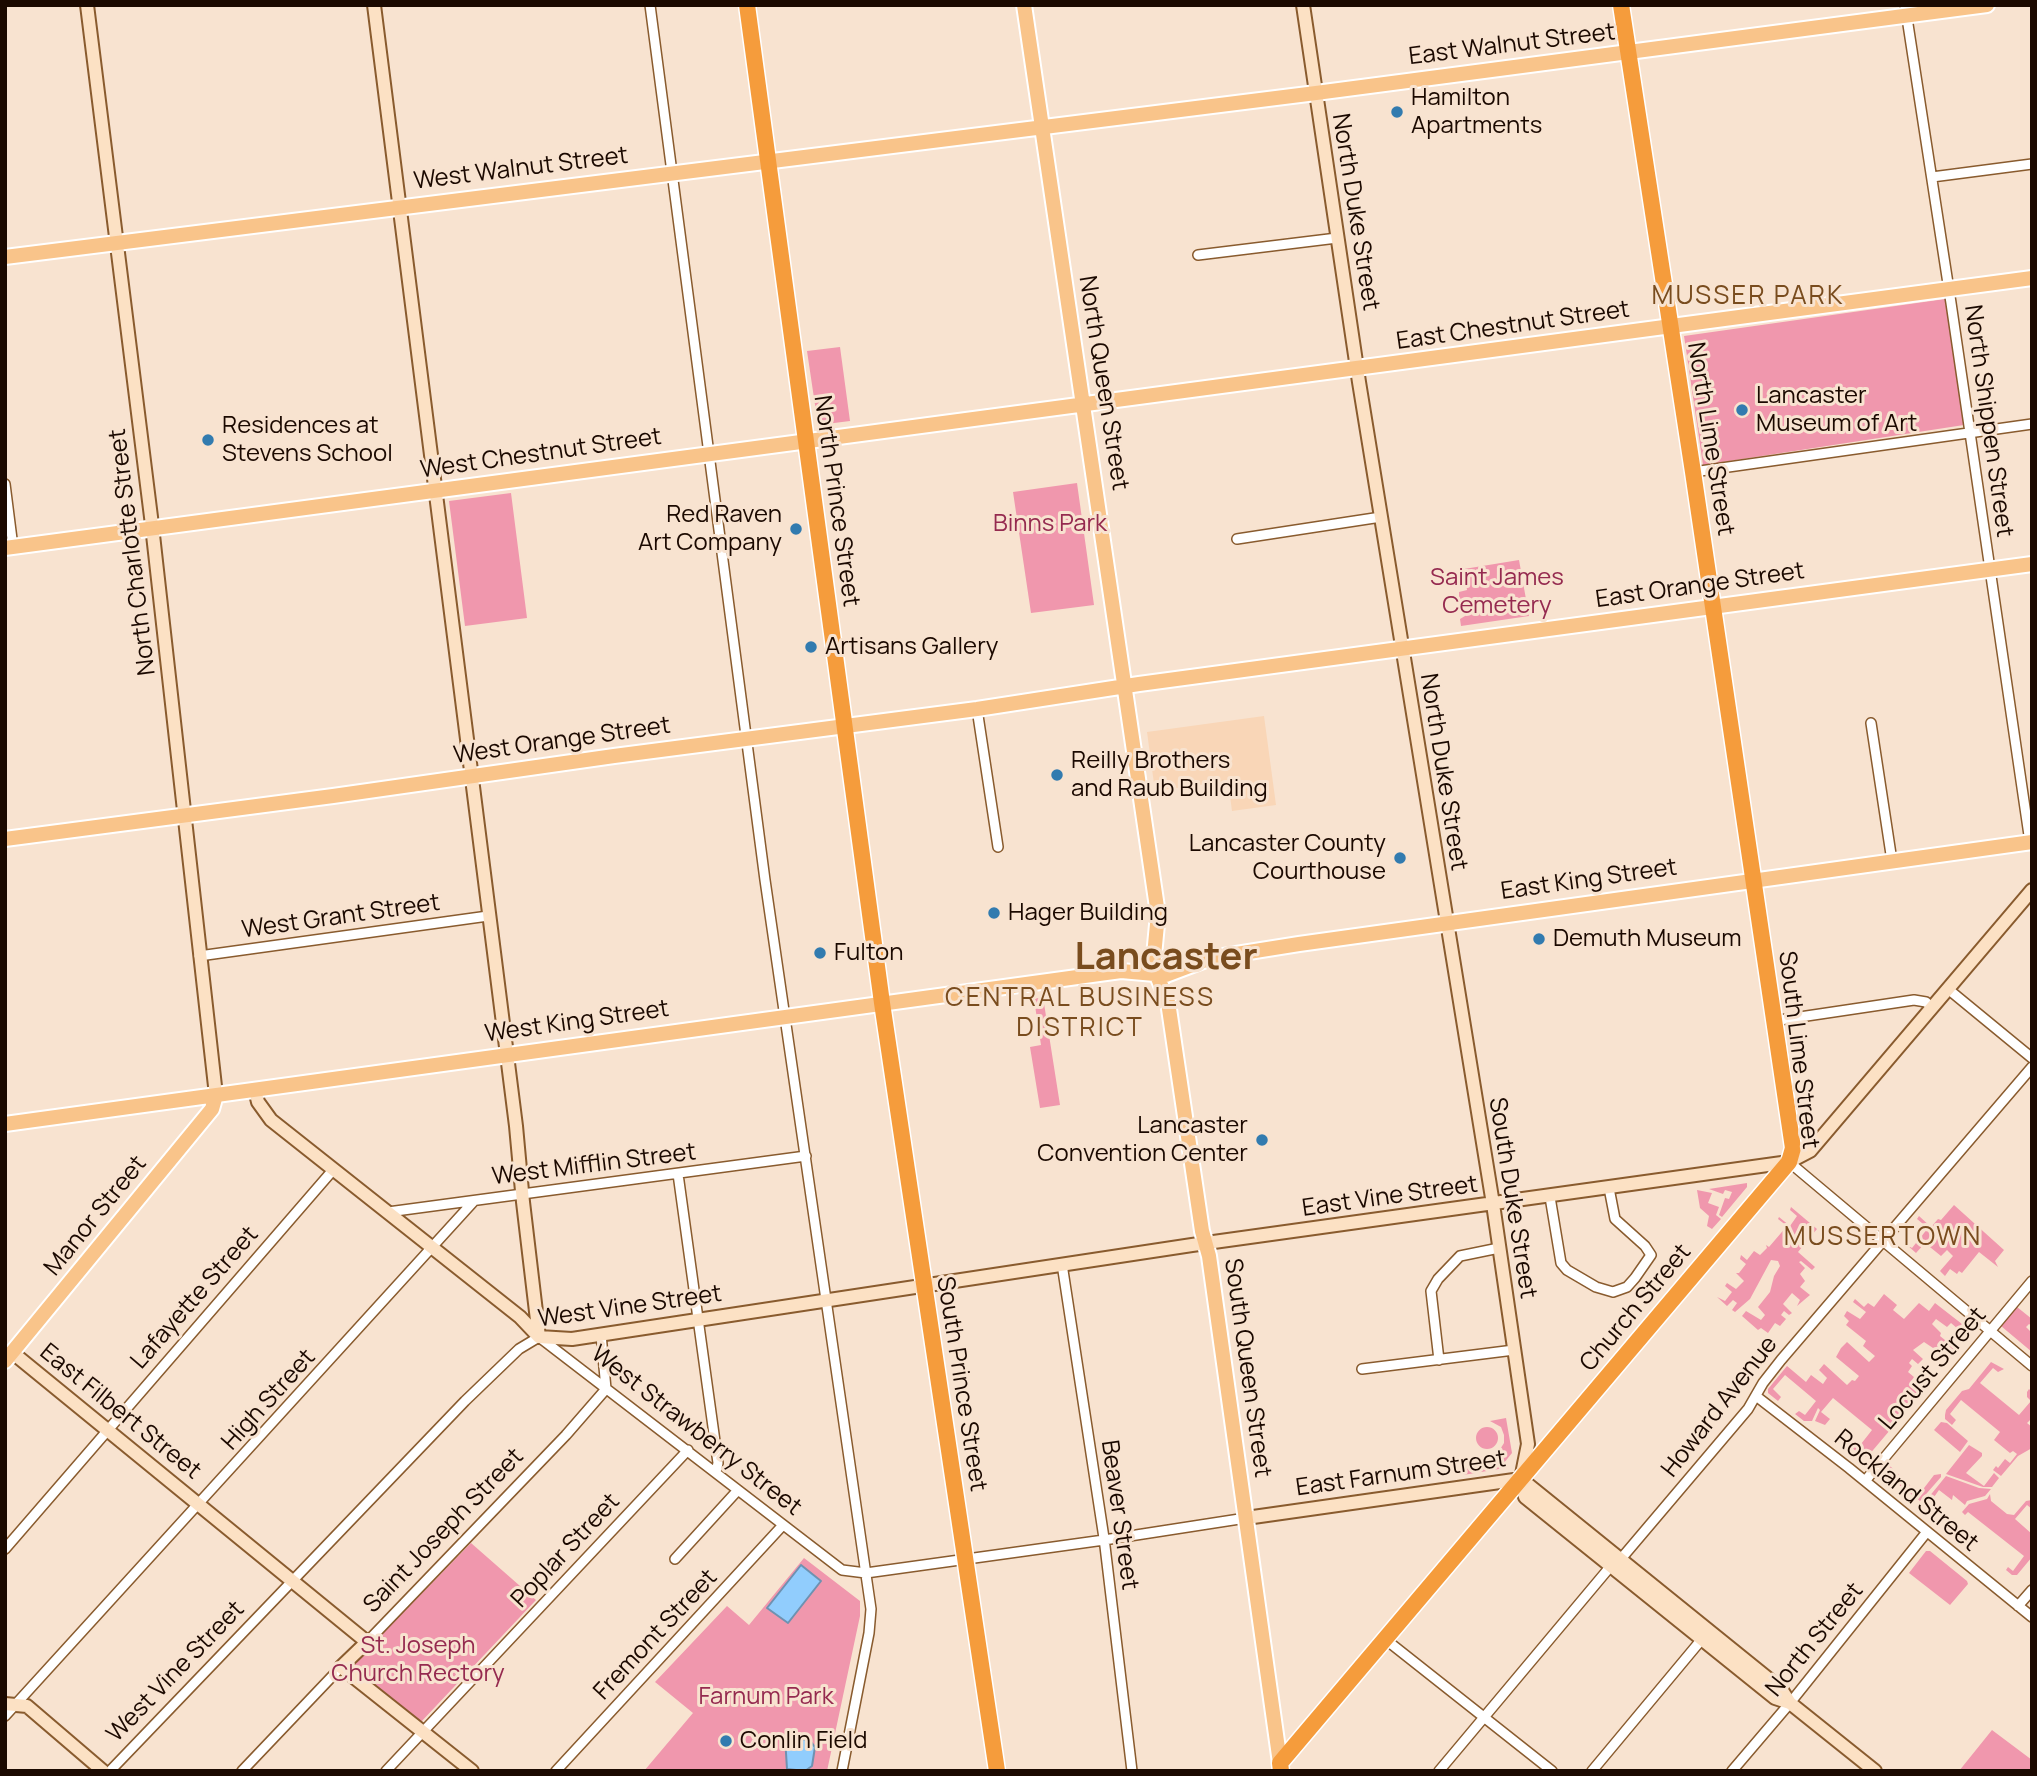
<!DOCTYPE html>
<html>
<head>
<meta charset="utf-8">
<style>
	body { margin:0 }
	#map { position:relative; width:2037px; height:1776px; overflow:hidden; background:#f8e3d0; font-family:Manrope,sans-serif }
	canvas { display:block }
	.frame { position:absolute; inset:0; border:7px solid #1b0900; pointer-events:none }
</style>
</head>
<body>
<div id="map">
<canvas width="2037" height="1776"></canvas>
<div class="frame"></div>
</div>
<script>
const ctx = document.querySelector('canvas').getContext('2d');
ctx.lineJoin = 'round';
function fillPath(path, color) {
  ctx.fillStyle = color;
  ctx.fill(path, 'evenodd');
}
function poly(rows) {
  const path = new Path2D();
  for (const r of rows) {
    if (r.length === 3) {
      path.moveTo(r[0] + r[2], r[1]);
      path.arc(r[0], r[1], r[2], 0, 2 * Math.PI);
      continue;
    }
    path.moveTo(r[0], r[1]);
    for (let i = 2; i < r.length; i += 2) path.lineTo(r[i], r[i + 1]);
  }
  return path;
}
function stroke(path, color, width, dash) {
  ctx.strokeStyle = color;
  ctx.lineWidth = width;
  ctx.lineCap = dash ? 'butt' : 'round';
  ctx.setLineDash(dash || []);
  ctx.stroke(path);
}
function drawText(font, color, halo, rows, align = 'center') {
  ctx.font = font + ' Manrope,sans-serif';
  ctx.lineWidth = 6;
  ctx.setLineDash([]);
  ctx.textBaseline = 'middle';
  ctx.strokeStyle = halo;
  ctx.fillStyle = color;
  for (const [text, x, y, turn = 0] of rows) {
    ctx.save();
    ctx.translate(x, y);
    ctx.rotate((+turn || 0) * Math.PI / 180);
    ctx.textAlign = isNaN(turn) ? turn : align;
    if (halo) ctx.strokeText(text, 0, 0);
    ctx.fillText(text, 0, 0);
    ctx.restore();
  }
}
const built = poly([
	[1264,716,1276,805,1232,811,1228,781,1155,791,1147,732]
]);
const green = poly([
	[1945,299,1964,425,1703,465,1684,336],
	[840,347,850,421,818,425,807,351],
	[1077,483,1094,605,1031,613,1013,492],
	[511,493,527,618,465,626,449,501],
	[1519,560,1529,616,1461,626,1460,619,1465,616,1465,612,1459,606,1459,592,1467,590,1464,569],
	[1043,997,1060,1105,1040,1108,1030,1047,1041,1045,1034,999],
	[1747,1183,1747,1187,1722,1217,1719,1215,1725,1198,1729,1199,1732,1192,1725,1190,1723,1194,1709,1189],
	[1697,1190,1712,1193,1708,1203,1719,1207,1716,1215,1721,1219,1712,1229,1707,1226,1709,1216,1700,1208],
	[1954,1205,2004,1250,1995,1261,1998,1267,1979,1252,1962,1273,1959,1271,1957,1274,1950,1269,1945,1276,1940,1271,1953,1256,1947,1250,1941,1256,1925,1243,1916,1253,1907,1245,1912,1248,1928,1228,1917,1219,1919,1216,1931,1227,1938,1219,1941,1220],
	[1791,1207,1817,1229,1798,1252,1815,1267,1812,1270,1801,1261,1799,1262,1805,1268,1800,1274,1805,1281,1800,1287,1810,1295,1797,1306,1800,1300,1792,1293,1783,1304,1792,1313,1789,1315,1784,1311,1781,1315,1786,1319,1780,1326,1775,1323,1768,1333,1761,1328,1758,1330,1742,1316,1746,1311,1761,1320,1765,1315,1758,1307,1770,1292,1774,1276,1780,1266,1778,1261,1771,1260,1750,1299,1735,1312,1732,1310,1737,1303,1733,1300,1727,1306,1717,1297,1725,1301,1732,1292,1725,1286,1727,1283,1736,1289,1744,1281,1736,1273,1739,1273,1746,1264,1740,1259,1741,1255,1747,1260,1754,1251,1760,1255,1767,1248,1766,1245,1769,1247,1787,1226,1778,1219,1779,1217,1790,1226,1797,1216,1790,1210],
	[1884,1294,1897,1305,1893,1310,1904,1319,1919,1303,1929,1311,1935,1303,1962,1324,1958,1329,1951,1323,1947,1327,1936,1319,1932,1324,1941,1333,1940,1336,1956,1349,1948,1358,1924,1342,1913,1350,1923,1359,1918,1364,1912,1359,1909,1363,1912,1366,1908,1372,1914,1377,1912,1380,1924,1390,1868,1456,1863,1457,1851,1447,1856,1441,1861,1444,1872,1430,1833,1398,1821,1412,1830,1419,1825,1425,1815,1421,1820,1410,1818,1408,1812,1421,1804,1421,1795,1414,1799,1411,1805,1415,1816,1401,1785,1375,1773,1389,1781,1397,1778,1401,1768,1393,1768,1389,1787,1366,1806,1382,1811,1375,1823,1384,1827,1378,1819,1370,1824,1364,1847,1385,1852,1380,1855,1381,1859,1376,1836,1357,1841,1348,1847,1342,1869,1362,1875,1356,1863,1346,1866,1341,1846,1325,1849,1321,1844,1316,1847,1311,1860,1319,1866,1312,1853,1302,1855,1299,1864,1307,1868,1303,1874,1307],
	[2017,1307,2032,1319,2032,1326,2029,1324,2026,1327,2030,1331,2032,1337,2032,1352,2001,1326],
	[1991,1362,2004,1369,1998,1372,1993,1368,1980,1383,2019,1415,2031,1401,2027,1397,2027,1392,2029,1389,2032,1392,2032,1418,2027,1423,2032,1427,2032,1448,2018,1456,2001,1476,1993,1470,1996,1466,1998,1468,2005,1459,2010,1463,2017,1454,2013,1451,2010,1453,1994,1440,2000,1432,1961,1400,1950,1414,1956,1420,1952,1425,1945,1419,1945,1415,1946,1410,1962,1391,1969,1389],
	[1506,1418,1512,1453,1499,1469,1463,1475,1474,1459,1499,1451,1504,1443,1504,1435,1501,1427,1490,1421],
	[1941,1422,1947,1423,1968,1441,1960,1452,1934,1430],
	[1487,1438,11],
	[1969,1445,1982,1453,1982,1456,1966,1473,1984,1486,1994,1473,1999,1478,1992,1487,1983,1487,1946,1474],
	[1890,1466,1915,1490,1918,1488,1921,1492,1934,1475,1941,1474,1941,1477,1920,1501,1894,1481,1889,1484,1880,1479],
	[1946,1476,1979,1488,1991,1489,1985,1496,1967,1501,1965,1505,1953,1495,1952,1500,1939,1490,1927,1507,1924,1503],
	[1990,1494,1991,1501,2007,1514,2014,1515,2026,1501,2032,1500,2032,1509,2027,1505,2015,1519,2032,1534,2032,1557,2017,1575,2012,1575,2006,1570,2008,1567,2013,1571,2024,1556,1968,1512,1965,1515,1962,1512,1969,1504,1987,1499],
	[471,1543,536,1600,420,1723,351,1666],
	[1926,1551,1930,1551,1967,1581,1968,1584,1950,1605,1909,1573],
	[804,1558,860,1601,860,1616,827,1771,644,1771,693,1713,655,1682,727,1606,749,1625],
	[1992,1730,2032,1760,2030,1771,1959,1771]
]);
const water = poly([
	[801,1565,821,1581,788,1623,767,1608,801,1565],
	[791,1736,810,1741,815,1747,812,1766,805,1771,787,1769,785,1737,791,1736]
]);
const street = poly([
	[650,5,765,880,871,1609,869,1633,842,1771],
	[1905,5,1951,303,2030,842],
	[1932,177,2032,164],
	[1198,255,1337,238],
	[1693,472,2032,424],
	[5,484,13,547],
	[1237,539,1381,517],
	[977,709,998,847],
	[1871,723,1892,861],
	[199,956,488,916],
	[1948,989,2032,1058],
	[1773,1021,1914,1000,1926,1002,1932,1008],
	[1789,1162,2032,1366],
	[678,1174,718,1463,716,1472],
	[1550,1197,1561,1263,1567,1270,1596,1287,1613,1292,1627,1287,1635,1278,1651,1255,1645,1246,1615,1219,1609,1188],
	[388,1212,806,1156],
	[1062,1264,1104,1538,1132,1771],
	[1439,1360,1431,1291,1438,1279,1460,1256,1499,1248],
	[1362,1369,1514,1350],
	[1756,1396,1849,1468,2032,1617],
	[1865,1481,2032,1281],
	[5,1549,333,1170],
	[675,1559,738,1490],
	[2018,1606,2032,1590],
	[1385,1639,1552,1771],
	[367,1642,566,1435,606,1389,601,1334],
	[5,1716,474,1201],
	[110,1771,465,1401,519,1349,539,1337,842,1570,866,1573,1104,1540,1246,1518],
	[242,1771,341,1667],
	[386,1771,688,1450],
	[556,1771,783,1525],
	[1439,1771,1610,1567,1620,1560,1748,1409,1763,1383,1781,1360,2032,1067],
	[1592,1771,1702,1639],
	[1732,1771,1790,1703,1926,1533]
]);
const secondary = poly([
	[87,5,151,517,216,1095],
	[374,5,516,1126,523,1202,539,1337],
	[1303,5,1359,382,1493,1204,1528,1444,1521,1479,1525,1497,1775,1698,1790,1703,1875,1771],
	[255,1090,258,1102,271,1120,520,1317,539,1337],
	[539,1337,572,1339,1192,1245,1789,1162,1810,1151,2032,890],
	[13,1353,367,1642,341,1667,472,1771],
	[1521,1479,1781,1689,1790,1703],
	[1246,1518,1521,1479],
	[5,1704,27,1706,103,1771]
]);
const primary = poly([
	[1024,5,1158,914,1153,966,1168,1002,1202,1231,1209,1256,1280,1763],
	[5,257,1316,93,1987,5],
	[5,548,2032,278],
	[5,839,333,796,614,756,977,709,1139,684,2032,564],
	[5,1124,1121,971,1166,975,1211,958,1299,944,2032,842],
	[5,1361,212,1109,216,1095]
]);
const highway = poly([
	[747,5,882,1003,997,1771],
	[1281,1771,1280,1763,1789,1162,1793,1148,1693,472,1621,5]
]);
const markers = [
	[1397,112,7,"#327baf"],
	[1742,410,7,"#327baf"],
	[208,440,7,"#327baf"],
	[796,529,7,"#327baf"],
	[811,647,7,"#327baf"],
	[1057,775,7,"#327baf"],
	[1400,858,7,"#327baf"],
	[994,913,7,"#327baf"],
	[1539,939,7,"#327baf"],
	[820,953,7,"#327baf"],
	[1262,1140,7,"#327baf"],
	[726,1741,7,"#327baf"]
];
const streetNames = [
	["East Walnut Street",1512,45,-7],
	["West Walnut Street",521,169,-7],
	["North Duke Street",1355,212,81],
	["East Chestnut Street",1513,326,-8],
	["North Queen Street",1103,383,81],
	["North Shippen Street",1988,421,82],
	["North Lime Street",1710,439,81],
	["West Chestnut Street",541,454,-8],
	["North Prince Street",836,501,82],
	["North Charlotte Street",133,552,-97],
	["East Orange Street",1700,586,-8],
	["West Orange Street",562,741,-8],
	["North Duke Street",1443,772,81],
	["East King Street",1589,880,-8],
	["West Grant Street",341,917,-8],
	["West King Street",577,1022,-8],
	["South Lime Street",1798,1050,83],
	["West Mifflin Street",594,1165,-7],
	["East Vine Street",1390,1197,-8],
	["South Duke Street",1512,1198,81],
	["Manor Street",96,1216,-51],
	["Lafayette Street",195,1298,-49],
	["West Vine Street",630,1307,-8],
	["Church Street",1636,1308,-50],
	["South Queen Street",1247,1368,82],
	["Locust Street",1933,1369,-50],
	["South Prince Street",961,1384,81],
	["High Street",269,1400,-48],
	["Howard Avenue",1720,1407,-52],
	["East Filbert Street",120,1412,39],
	["West Strawberry Street",696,1431,38],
	["East Farnum Street",1401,1474,-8],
	["Rockland Street",1906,1491,39],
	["Beaver Street",1119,1515,82],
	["Saint Joseph Street",444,1531,-46],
	["Poplar Street",566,1551,-47],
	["Fremont Street",656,1635,-47],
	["North Street",1815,1640,-51],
	["West Vine Street",176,1672,-46]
];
const poiNames = [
	["Hamilton",1411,98],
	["Apartments",1411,126],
	["Lancaster",1756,396],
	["Museum of Art",1756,424],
	["Residences at",222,426],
	["Stevens School",222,454],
	["Red Raven",782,515,"right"],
	["Art Company",782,543,"right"],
	["Artisans Gallery",825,647],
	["Reilly Brothers",1071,761],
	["and Raub Building",1071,789],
	["Lancaster County",1386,844,"right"],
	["Courthouse",1386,872,"right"],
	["Hager Building",1008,913],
	["Demuth Museum",1553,939],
	["Fulton",834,953],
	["Lancaster",1248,1126,"right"],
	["Convention Center",1248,1154,"right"],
	["Conlin Field",740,1741]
];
const parkNames = [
	["Binns Park",1050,524],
	["Saint James",1497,578],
	["Cemetery",1497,606],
	["St. Joseph",418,1646],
	["Church Rectory",418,1674],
	["Farnum Park",766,1697]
];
const neighbourhoodNames = [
	["MUSSER PARK",1748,297],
	["CENTRAL BUSINESS",1080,999],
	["DISTRICT",1080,1029],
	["MUSSERTOWN",1883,1238]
];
const townNames = [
	["Lancaster",1166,958]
];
fillPath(built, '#f9d6b7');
fillPath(green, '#f097ad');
fillPath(water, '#91cdfd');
stroke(water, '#6e92b1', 2);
stroke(street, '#895b2e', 12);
stroke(secondary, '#895b2e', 16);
stroke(primary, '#fff', 18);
stroke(highway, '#fff', 19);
stroke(street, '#fff', 9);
stroke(secondary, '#fce1c4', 12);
stroke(primary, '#f9c48a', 14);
stroke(highway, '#f59c3c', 16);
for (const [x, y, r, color] of markers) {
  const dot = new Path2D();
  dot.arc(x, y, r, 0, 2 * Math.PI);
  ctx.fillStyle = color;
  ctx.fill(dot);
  stroke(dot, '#f8e3d0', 2.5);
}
drawText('24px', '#1b0900', '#f8e3d0', streetNames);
drawText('24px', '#1b0900', '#f8e3d0', poiNames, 'left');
drawText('24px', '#952a4f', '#f8e3d0', parkNames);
ctx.letterSpacing = '2px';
drawText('26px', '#794c1e', '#f8e3d0', neighbourhoodNames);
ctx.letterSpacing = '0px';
drawText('bold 38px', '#794c1e', '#f8e3d0', townNames);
</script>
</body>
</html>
